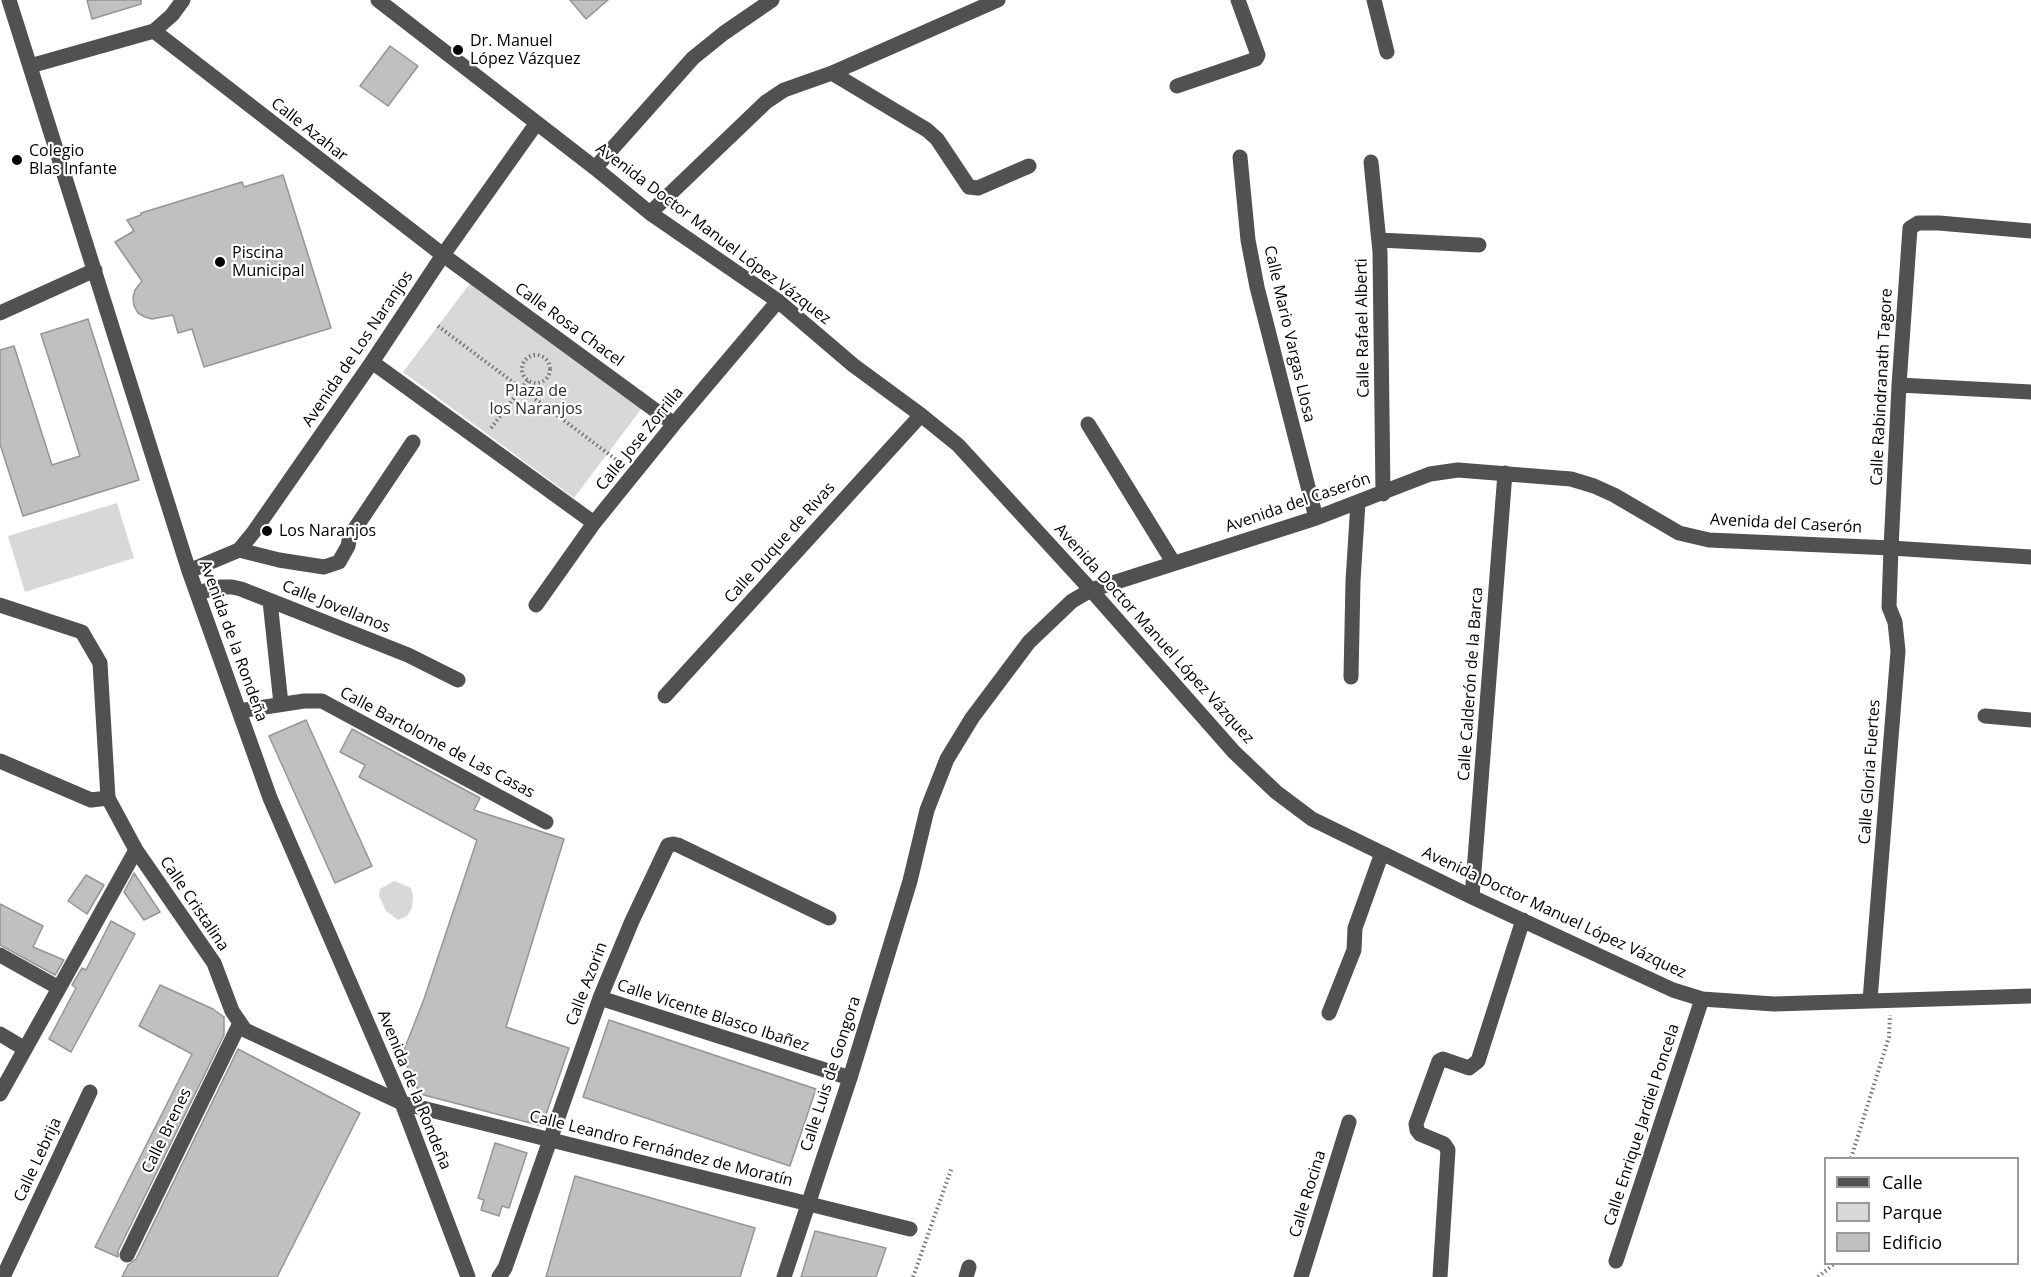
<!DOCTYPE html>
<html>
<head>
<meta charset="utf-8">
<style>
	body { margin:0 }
	#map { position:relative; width:2031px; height:1277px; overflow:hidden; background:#fff; font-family:"Open Sans",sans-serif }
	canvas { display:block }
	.legend { position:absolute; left:1824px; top:1157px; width:195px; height:108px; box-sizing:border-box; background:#fff; border:2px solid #999; margin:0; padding:8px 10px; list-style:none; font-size:18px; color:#000 }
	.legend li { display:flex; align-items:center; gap:12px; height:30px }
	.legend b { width:30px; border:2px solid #999 }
</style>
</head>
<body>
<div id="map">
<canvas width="2031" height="1277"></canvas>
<ul class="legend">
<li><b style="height:8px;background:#515151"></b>Calle</li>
<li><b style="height:16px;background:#d8d8d8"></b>Parque</li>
<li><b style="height:16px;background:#c0c0c0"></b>Edificio</li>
</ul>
</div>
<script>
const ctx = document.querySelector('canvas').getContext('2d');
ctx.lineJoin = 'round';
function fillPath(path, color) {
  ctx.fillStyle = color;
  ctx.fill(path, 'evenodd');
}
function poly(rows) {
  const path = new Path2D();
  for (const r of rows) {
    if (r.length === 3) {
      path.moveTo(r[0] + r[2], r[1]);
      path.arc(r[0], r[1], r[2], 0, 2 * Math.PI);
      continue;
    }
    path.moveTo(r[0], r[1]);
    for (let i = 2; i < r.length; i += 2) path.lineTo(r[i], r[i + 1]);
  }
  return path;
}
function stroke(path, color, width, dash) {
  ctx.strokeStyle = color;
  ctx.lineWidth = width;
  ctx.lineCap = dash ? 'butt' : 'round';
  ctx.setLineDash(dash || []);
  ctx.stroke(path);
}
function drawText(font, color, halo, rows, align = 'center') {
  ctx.font = font + ' "Open Sans",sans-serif';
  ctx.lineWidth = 4.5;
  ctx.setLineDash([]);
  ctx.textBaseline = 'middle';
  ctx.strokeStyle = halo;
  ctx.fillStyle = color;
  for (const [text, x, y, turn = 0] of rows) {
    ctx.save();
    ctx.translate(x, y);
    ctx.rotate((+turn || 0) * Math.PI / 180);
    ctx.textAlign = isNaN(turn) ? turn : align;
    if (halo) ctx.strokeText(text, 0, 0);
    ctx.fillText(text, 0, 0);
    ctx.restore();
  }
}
const green = poly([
	[471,282,642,408,574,498,403,372],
	[117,503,134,558,25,592,8,536],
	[394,881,411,888,413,896,412,908,407,916,398,920,386,911,379,896,380,889]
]);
const building = poly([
	[87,0,141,0,141,4,92,19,87,0],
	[570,0,608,0,586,19,570,0],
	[390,46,418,66,388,106,360,86,390,46],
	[283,175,331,328,204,367,192,329,178,333,173,315,152,319,145,317,138,313,134,306,133,298,135,290,142,281,115,242,134,231,127,220,141,215,141,213,242,182,244,187,283,175],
	[88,319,139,480,23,516,0,444,0,350,14,346,52,465,80,456,41,334,88,319],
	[306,720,372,866,335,883,269,736,306,720],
	[352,729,480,798,474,810,564,839,506,1027,569,1048,542,1126,420,1094,402,1055,424,999,477,840,359,777,365,765,340,752,352,729],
	[134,873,160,912,144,920,124,892,134,873],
	[86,875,104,885,87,914,68,901,86,875],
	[0,904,43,926,33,947,64,960,55,975,0,945,0,904],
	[111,921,135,934,71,1052,49,1039,76,988,72,985,82,968,86,970,111,921],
	[160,985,213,1009,224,1017,224,1035,118,1251,118,1257,95,1247,192,1054,139,1026,160,985],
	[609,1020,816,1089,790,1166,583,1097,609,1020],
	[238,1049,360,1113,277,1277,122,1277,128,1265,136,1259,238,1049],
	[495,1143,527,1153,509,1208,502,1206,499,1216,481,1210,484,1200,478,1198,495,1143],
	[575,1176,755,1228,740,1277,546,1277,575,1176],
	[815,1231,886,1248,876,1277,801,1277,815,1231]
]);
const path = poly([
	[438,326,622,464],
	[536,369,14],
	[491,428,528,380],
	[1851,1158,1889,1037,1890,1015],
	[913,1277,952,1167],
	[1818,1277,1834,1264]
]);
const minor = poly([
	[9,0,189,571,270,798,402,1103,468,1277],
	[378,0,595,168,650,213,778,301,853,365,921,415,958,445,1091,590,1234,752,1276,792,1312,819,1472,897,1673,990,1702,999,1774,1004,2031,996],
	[1374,0,1387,52],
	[154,31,443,255,674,424],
	[30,66,154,31,172,15,183,0],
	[832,73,927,130,937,139,969,187,978,188,1029,166],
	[1177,86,1256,59,1258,55,1238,0],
	[1240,157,1248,240,1257,287,1316,518],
	[1371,162,1380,252,1383,494],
	[595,168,693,58,724,33,772,0],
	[650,213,766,102,784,90,832,73,998,0],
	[1379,240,1479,245],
	[0,313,95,270],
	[372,362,594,523],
	[1899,385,2031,392],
	[1088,424,1173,562],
	[239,550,279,560,324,567,339,562,348,546,350,536,413,442],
	[189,571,239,550,253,533,372,362,443,255,536,124],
	[197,593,220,587,232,587,241,589,408,655,458,680],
	[270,601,281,704],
	[0,605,82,632,100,663,108,798,136,850,214,963,232,1011,245,1030,402,1103,910,1229],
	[536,605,594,523,674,424,778,301],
	[1351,677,1353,581,1358,502],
	[665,696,921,415],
	[239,711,304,701,322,701,546,822],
	[1985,716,2031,720],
	[0,761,91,800,108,798],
	[1472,897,1505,473],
	[0,955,59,988],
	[600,998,850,1078],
	[1870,1000,1898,651,1895,622,1889,607,1891,548,1899,385,1910,228,1918,223,1939,223,2031,231],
	[1329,1013,1354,950,1355,928,1382,853],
	[0,1034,25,1049],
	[0,1094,136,850],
	[127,1255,240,1023],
	[1616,1261,1702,999],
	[3,1277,90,1092],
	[499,1277,505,1268,600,998,632,921,668,845,673,844,678,845,829,918],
	[784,1277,850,1078,910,881,927,810,947,759,972,718,1029,642,1072,601,1091,590,1316,518,1430,474,1458,470,1571,479,1594,486,1614,495,1679,533,1709,540,1891,548,2031,557],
	[966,1277,969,1267],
	[1301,1277,1349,1122],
	[1440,1277,1448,1150,1444,1144,1420,1134,1417,1130,1416,1124,1439,1061,1443,1059,1469,1068,1478,1061,1523,920]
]);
const markers = [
	[458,50,6,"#000"],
	[17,160,6,"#000"],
	[220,262,6,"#000"],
	[267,531,6,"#000"]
];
const poiNames = [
	["Dr. Manuel",470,41],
	["López Vázquez",470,59],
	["Colegio",29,151],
	["Blas Infante",29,169],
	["Piscina",232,253],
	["Municipal",232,271],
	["Los Naranjos",279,531]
];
const streetNames = [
	["Calle Azahar",309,130,38],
	["Avenida Doctor Manuel López Vázquez",713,234,37],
	["Calle Rosa Chacel",569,325,36],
	["Calle Rafael Alberti",1363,328,-91],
	["Calle Mario Vargas Llosa",1289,334,77],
	["Avenida de Los Naranjos",358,349,-56],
	["Calle Rabindranath Tagore",1882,387,-87],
	["Calle Jose Zorrilla",640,439,-51],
	["Avenida del Caserón",1298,503,-19],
	["Avenida del Caserón",1786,524,3],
	["Calle Duque de Rivas",780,543,-48],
	["Calle Jovellanos",336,607,22],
	["Avenida Doctor Manuel López Vázquez",1154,634,48],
	["Avenida de la Rondeña",233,641,70],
	["Calle Calderón de la Barca",1471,684,-86],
	["Calle Bartolome de Las Casas",437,743,28],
	["Calle Gloria Fuertes",1870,772,-86],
	["Calle Cristalina",194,904,56],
	["Avenida Doctor Manuel López Vázquez",1554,913,25],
	["Calle Azorin",587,984,-69],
	["Calle Vicente Blasco Ibañez",713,1016,18],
	["Calle Luis de Gongora",831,1074,-72],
	["Avenida de la Rondeña",414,1090,68],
	["Calle Enrique Jardiel Poncela",1642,1125,-72],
	["Calle Brenes",167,1131,-64],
	["Calle Leandro Fernández de Moratín",661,1149,14],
	["Calle Lebrija",38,1160,-65],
	["Calle Rocina",1308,1194,-73]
];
const parkNames = [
	["Plaza de",536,391],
	["los Naranjos",536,409]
];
fillPath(green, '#d8d8d8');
fillPath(building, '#c0c0c0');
stroke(building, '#959595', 1.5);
stroke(path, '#737373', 4, [1.5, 3]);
stroke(minor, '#515151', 15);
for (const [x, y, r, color] of markers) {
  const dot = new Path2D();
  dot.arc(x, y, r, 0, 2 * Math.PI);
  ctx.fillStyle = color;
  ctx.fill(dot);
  stroke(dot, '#fff', 2);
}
drawText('16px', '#000', '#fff', poiNames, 'left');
drawText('16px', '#000', '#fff', streetNames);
drawText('16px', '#2f2f2f', '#fff', parkNames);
</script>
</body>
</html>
